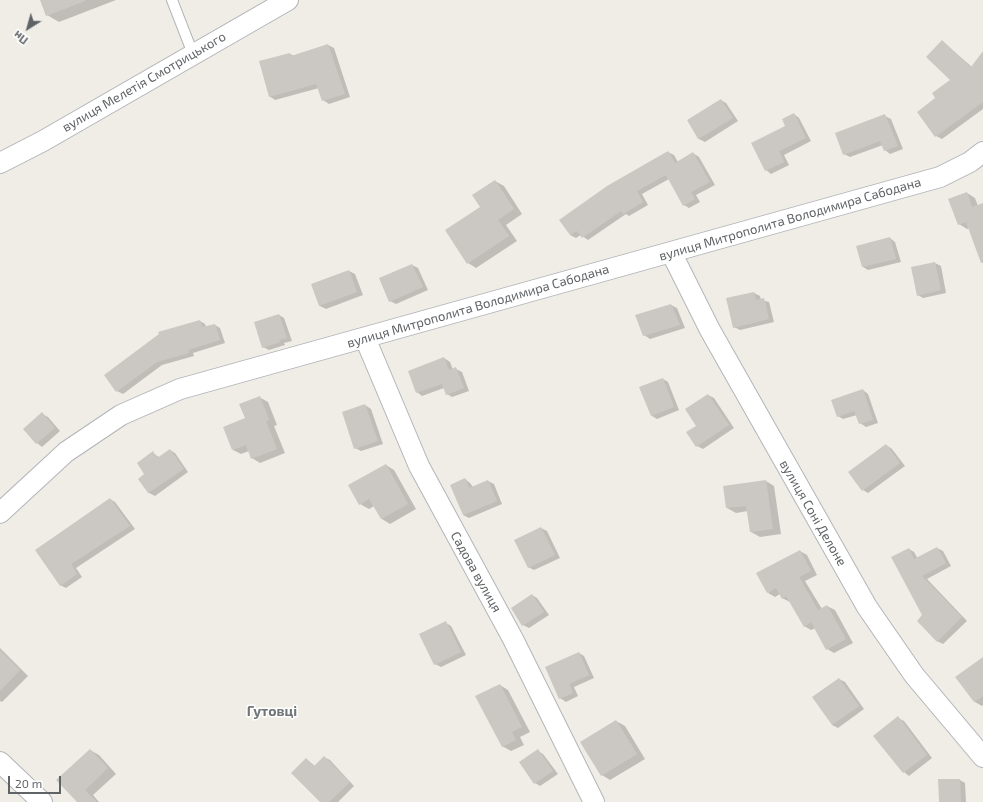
<!DOCTYPE html>
<html>
<head>
<meta charset="utf-8">
<style>
	body { margin:0 }
	#map { position:relative; width:983px; height:802px; overflow:hidden; background:#f0ede7; font-family:"Exo 2",sans-serif }
	canvas { display:block }
	.north { position:absolute; left:8px; top:8px; width:40px; height:40px; -webkit-text-stroke:3px #fff; paint-order:stroke; rotate:217deg; font-size:11px; font-weight:700; line-height:16px; text-align:center; color:#5f6366 }
	.north::after { content:''; display:block; margin:auto; width:14px; height:18px; background:#5f6366; clip-path:polygon(50% 0,100% 100%,50% 72%,0 100%) }
	.scale { position:absolute; left:8px; top:776px; width:53px; height:18px; box-sizing:border-box; border:2px solid #5f6366; border-top:0; padding-left:5px; font-size:12px; line-height:14px; white-space:nowrap; color:#5f6366; -webkit-text-stroke:3px #fff; paint-order:stroke }
</style>
</head>
<body>
<div id="map">
<canvas width="983" height="802"></canvas>
<div class="north">Пн</div>
<div class="scale">20 m</div>
</div>
<script>
const ctx = document.querySelector('canvas').getContext('2d');
ctx.lineJoin = 'round';
function fillPath(path, color) {
  ctx.fillStyle = color;
  ctx.fill(path, 'evenodd');
}
function poly(rows) {
  const path = new Path2D();
  for (const r of rows) {
    path.moveTo(r[0], r[1]);
    for (let i = 2; i < r.length; i += 2) path.lineTo(r[i], r[i + 1]);
  }
  return path;
}
function stroke(path, color, width, dash) {
  ctx.strokeStyle = color;
  ctx.lineWidth = width;
  ctx.lineCap = dash ? 'butt' : 'round';
  ctx.setLineDash(dash || []);
  ctx.stroke(path);
}
function drawText(font, color, halo, rows, align = 'center') {
  ctx.font = font + ' "Exo 2",sans-serif';
  ctx.lineWidth = 3;
  ctx.setLineDash([]);
  ctx.textBaseline = 'middle';
  ctx.strokeStyle = halo;
  ctx.fillStyle = color;
  for (const [text, x, y, turn = 0] of rows) {
    ctx.save();
    ctx.translate(x, y);
    ctx.rotate((+turn || 0) * Math.PI / 180);
    ctx.textAlign = isNaN(turn) ? turn : align;
    if (halo) ctx.strokeText(text, 0, 0);
    ctx.fillText(text, 0, 0);
    ctx.restore();
  }
}
const shadow = poly([
	[41,0,116,0,59,22,47,15],
	[942,41,972,67,983,56,983,109,942,139,936,136,936,98,952,80],
	[328,45,334,48,350,97,329,104,323,100,319,88,275,100,269,96,290,54,294,56],
	[721,100,726,103,738,121,705,142,699,139,688,121],
	[794,114,799,118,811,141,784,155,789,165,771,174,766,170],
	[885,116,891,119,903,149,890,154,885,150,883,145,850,157,844,154],
	[668,152,674,155,678,162,693,153,699,157,715,185,696,195,700,202,689,208,684,205,669,179,642,194,648,205,629,216,626,214,588,240,581,235,576,238,570,235],
	[495,181,504,186,522,214,506,225,517,241,476,268,468,263,482,207],
	[967,193,975,198,978,206,983,204,983,257,970,228,967,229,959,224],
	[890,238,895,242,901,262,868,270,863,267],
	[935,263,941,266,946,293,923,298,918,295],
	[412,265,418,268,428,290,396,304,390,301],
	[349,271,355,274,363,295,326,309,320,306,312,285],
	[754,293,760,296,761,300,769,302,774,322,740,330,734,327],
	[671,305,677,308,685,328,650,339,644,335],
	[279,315,284,318,292,341,284,343,285,345,269,350,263,347],
	[200,321,205,324,206,327,215,325,220,328,225,343,193,353,194,356,162,365,123,394,117,391],
	[444,358,450,362,453,370,456,369,462,372,469,391,452,397,447,394,444,388,422,396,417,392],
	[663,379,668,382,679,410,657,419,652,416],
	[863,390,868,394,878,423,866,427,860,423,857,415,843,419,838,416],
	[708,395,714,398,734,428,703,449,697,446,697,426],
	[259,397,268,402,277,425,274,426,285,453,260,463,252,458,249,451,241,454,233,450,247,419],
	[365,405,371,409,383,444,361,451,355,448],
	[42,414,48,417,60,431,42,447,37,443],
	[886,445,892,449,905,466,868,493,863,490],
	[170,450,175,453,188,472,155,496,149,493,139,479,146,474,153,453,160,458],
	[386,465,394,470,416,509,390,524,382,519,374,506,369,509,360,504],
	[465,479,470,483,473,487,488,481,494,484,502,504,469,518,463,515],
	[766,481,774,486,781,534,760,537,751,532,748,511,736,513,727,508],
	[110,499,115,502,135,529,76,568,82,577,66,588,60,585,36,550],
	[541,528,547,531,560,558,534,570,528,567],
	[937,548,943,551,951,566,927,579,967,621,943,644,937,641,909,549,914,552,918,559],
	[800,551,807,555,817,575,805,581,822,609,827,606,835,610,853,643,834,653,827,649,816,628,811,630,804,626,790,602,782,598,780,594,775,597,768,593],
	[532,595,537,598,549,615,529,628,523,625],
	[446,623,451,626,466,655,441,667,435,664],
	[0,648,28,676,2,702,0,701],
	[579,653,584,656,594,678,574,687,578,696,566,702,560,698],
	[983,658,983,705,982,706,975,702,957,677],
	[839,679,845,682,864,709,838,728,832,725],
	[500,685,508,690,530,732,520,737,524,745,511,751,502,746],
	[898,718,904,721,932,758,909,776,904,772,888,752],
	[616,721,625,726,645,759,610,780,602,775],
	[90,750,99,755,116,774,93,795,99,802,78,802],
	[538,751,543,754,558,774,540,786,535,783],
	[324,757,330,760,354,786,338,802,322,802,306,759,315,766],
	[960,780,965,783,966,802,940,802]
]);
const building = poly([
	[40,0,85,0,85,1,46,16],
	[942,40,971,67,983,51,983,102,935,137,917,112,935,98,932,93,950,80,926,57],
	[328,44,345,94,322,101,316,84,269,97,259,61,290,53,291,56],
	[721,99,733,118,698,139,687,120],
	[794,113,806,138,779,151,784,162,765,171,751,143,785,126,782,119],
	[885,114,898,146,884,151,880,141,843,155,835,133],
	[668,151,675,163,693,152,710,182,691,192,695,199,683,206,666,175,637,191,643,202,623,214,621,211,582,238,577,231,570,235,559,220,607,186],
	[495,180,514,209,498,220,509,236,467,264,445,230,480,207,472,195],
	[967,192,972,207,983,203,983,263,981,263,966,222,958,225,948,199],
	[890,237,896,259,862,267,856,246],
	[935,262,941,290,917,296,911,267],
	[412,264,423,287,389,302,379,278],
	[349,270,357,292,319,306,311,284],
	[754,292,756,300,764,298,769,319,733,328,726,298],
	[671,304,680,325,643,336,635,315],
	[279,314,287,338,279,340,280,342,262,348,254,322],
	[200,320,202,327,215,324,220,340,188,350,189,353,157,362,116,392,104,375,159,334,158,332],
	[444,357,449,370,456,367,464,388,446,395,442,384,416,393,408,371],
	[663,378,674,407,651,416,639,387],
	[863,389,873,420,859,424,854,411,837,417,831,400],
	[708,394,729,425,696,447,686,432,696,426,685,409],
	[260,396,269,420,266,421,277,449,251,459,246,445,232,450,223,427,245,418,239,404],
	[365,404,378,441,354,449,342,412],
	[42,412,55,428,36,444,23,429],
	[886,444,900,463,862,491,848,472],
	[170,449,184,469,148,493,138,479,144,474,137,463,153,451,157,458],
	[386,464,408,504,381,519,369,499,359,505,348,485],
	[465,478,469,488,488,480,497,501,463,515,450,485],
	[766,480,773,529,750,532,746,506,726,508,723,486],
	[110,498,130,526,71,564,77,574,60,586,35,550],
	[541,527,555,555,528,568,514,540],
	[937,547,946,563,922,576,962,617,937,642,917,621,922,615,891,557,909,548,914,559],
	[800,550,811,571,799,577,818,610,827,605,846,639,826,650,811,622,804,627,786,596,782,599,776,588,767,593,756,573],
	[532,594,544,612,522,626,511,608],
	[446,621,461,652,434,665,419,634],
	[0,650,20,670,0,691],
	[579,652,589,675,569,684,573,693,559,699,545,667],
	[983,657,983,696,974,702,955,677],
	[839,678,859,706,832,725,812,697],
	[500,684,522,727,512,732,516,740,502,747,475,696],
	[898,716,927,755,903,773,873,736],
	[616,720,637,754,601,776,580,742],
	[90,749,108,768,85,790,97,802,77,802,56,780],
	[538,749,553,771,534,784,519,762],
	[324,756,350,782,329,802,320,802,291,773,306,758,314,766],
	[938,779,960,779,961,802,939,802]
]);
const lane = poly([
	[172,0,193,54]
]);
const street = poly([
	[0,163,43,141,288,0],
	[671,252,710,330,867,607,914,675,983,757],
	[365,338,419,466,513,639,594,802],
	[0,513,66,452,121,415,180,389,940,177,970,162,983,152],
	[0,762,42,802]
]);
const streetNames = [
	["вулиця Мелетія Смотрицького",144,82,-30],
	["вулиця Митрополита Володимира Сабодана",790,219,-16],
	["вулиця Митрополита Володимира Сабодана",478,306,-16],
	["вулиця Соні Делоне",813,513,60],
	["Садова вулиця",476,572,61]
];
const neighbourhoodNames = [
	["Гутовці",272,711]
];
fillPath(shadow, '#0003');
fillPath(building, '#cbc8c4');
stroke(lane, '#b2b5b8', 12);
stroke(street, '#b2b5b8', 22);
stroke(lane, '#fff', 10);
stroke(street, '#fff', 20);
drawText('13px', '#5f6366', '#fff', streetNames);
drawText('bold 14px', '#707578', '#fff', neighbourhoodNames);
</script>
</body>
</html>
